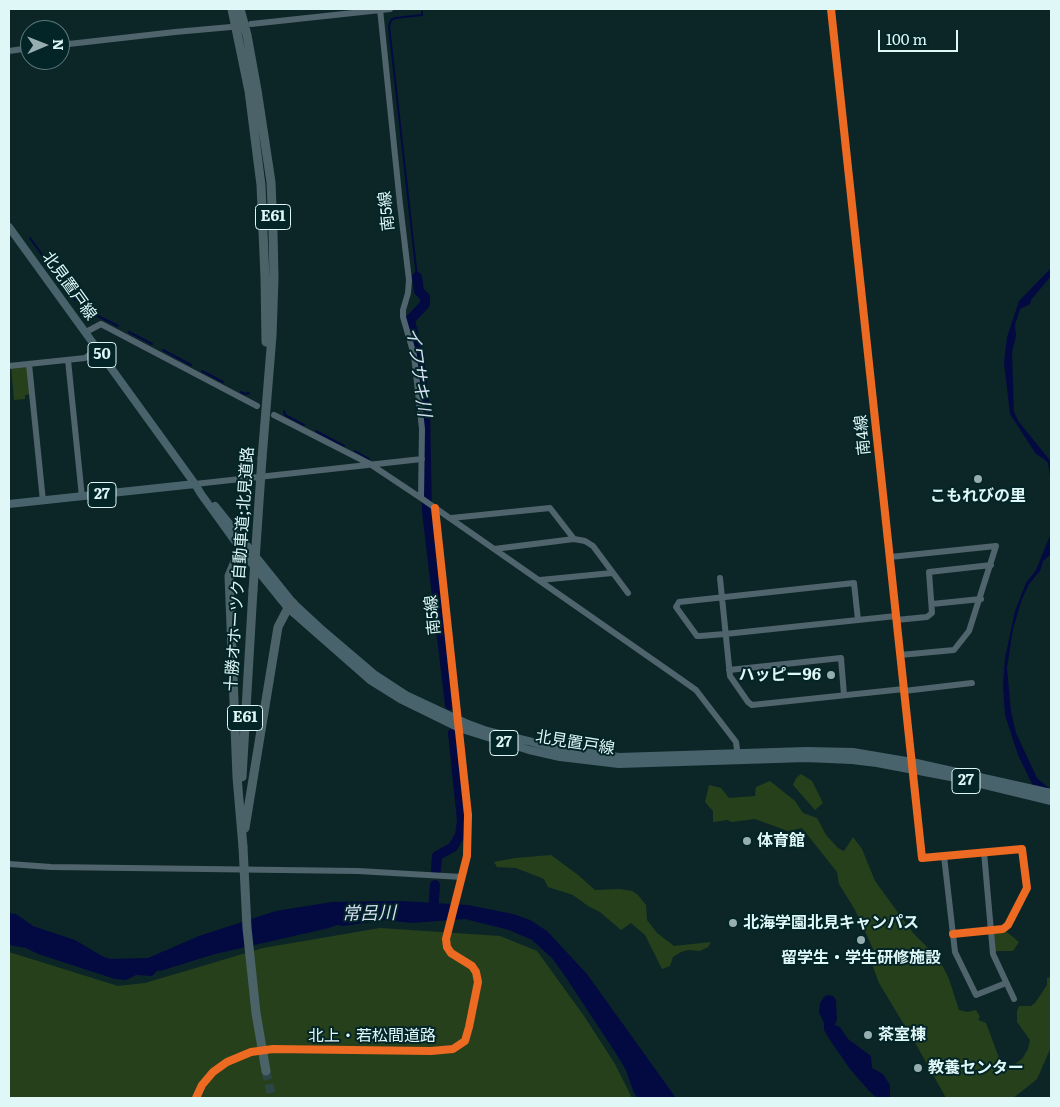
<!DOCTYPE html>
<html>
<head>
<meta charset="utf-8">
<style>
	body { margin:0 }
	#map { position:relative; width:1060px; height:1107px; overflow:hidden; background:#0c2627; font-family:Literata,serif }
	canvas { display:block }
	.frame { position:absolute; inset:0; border:10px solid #e0f7f8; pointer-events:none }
	.north { position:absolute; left:20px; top:20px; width:50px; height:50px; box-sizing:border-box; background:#032527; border:1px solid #5b797b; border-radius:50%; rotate:89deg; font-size:14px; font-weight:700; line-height:20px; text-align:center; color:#e0f7f8 }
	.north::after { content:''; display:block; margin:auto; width:18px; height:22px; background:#96aeaf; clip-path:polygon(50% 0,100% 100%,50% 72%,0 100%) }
	.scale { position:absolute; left:878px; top:30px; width:80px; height:22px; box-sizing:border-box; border:2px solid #e0f7f8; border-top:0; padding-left:6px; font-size:15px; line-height:18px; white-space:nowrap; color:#e0f7f8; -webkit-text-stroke:4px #032527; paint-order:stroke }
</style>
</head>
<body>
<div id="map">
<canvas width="1060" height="1107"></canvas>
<div class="frame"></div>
<div class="north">N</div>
<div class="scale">100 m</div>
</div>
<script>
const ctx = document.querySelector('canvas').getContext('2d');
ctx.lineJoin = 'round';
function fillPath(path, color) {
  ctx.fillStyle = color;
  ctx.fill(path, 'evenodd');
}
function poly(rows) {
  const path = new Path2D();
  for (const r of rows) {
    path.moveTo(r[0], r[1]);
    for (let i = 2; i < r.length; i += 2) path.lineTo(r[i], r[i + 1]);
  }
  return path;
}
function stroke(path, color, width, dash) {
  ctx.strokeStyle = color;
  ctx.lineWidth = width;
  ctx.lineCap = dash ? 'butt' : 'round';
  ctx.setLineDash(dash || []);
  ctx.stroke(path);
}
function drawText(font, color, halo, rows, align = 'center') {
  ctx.font = font + ' Literata,"Noto Sans JP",serif';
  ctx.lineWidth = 4;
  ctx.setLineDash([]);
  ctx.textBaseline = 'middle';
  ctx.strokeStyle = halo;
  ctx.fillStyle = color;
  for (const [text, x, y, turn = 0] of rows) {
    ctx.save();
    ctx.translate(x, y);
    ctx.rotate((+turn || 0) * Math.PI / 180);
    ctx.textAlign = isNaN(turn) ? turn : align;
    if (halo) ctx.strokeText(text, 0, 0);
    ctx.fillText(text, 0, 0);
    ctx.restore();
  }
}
const green = poly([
	[29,364,32,394,25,395,25,399,14,400,11,366],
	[801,774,812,781,823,803,815,810,793,785,796,778],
	[770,781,795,801,803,813,817,818,826,835,838,848,844,851,853,837,862,849,875,881,913,933,939,959,949,979,959,1010,967,1012,976,1010,980,1017,978,1020,986,1023,1002,1066,1012,1066,1022,1059,1028,1049,1030,1040,1017,1022,1017,1011,1019,1006,1031,1006,1035,1003,1047,985,1047,978,1051,977,1051,1047,1037,1079,1026,1088,1013,1098,946,1098,917,1046,879,983,872,964,874,951,855,910,839,884,837,872,802,828,788,831,755,819,732,822,727,820,713,822,713,811,705,802,709,785,721,788,729,798,755,796,756,787],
	[551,855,578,875,595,890,620,889,632,891,638,895,646,905,647,920,657,933,674,946,711,942,708,947,700,951,688,950,681,952,673,957,670,966,662,969,645,935,631,923,621,930,600,912,588,906,573,895,548,887,544,879,516,868,497,867,494,862,515,858],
	[380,928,500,936,537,951,584,1016,615,1064,632,1098,9,1098,9,952,118,986,145,983,263,948],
	[992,929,1003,929,1019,942,1013,951,997,951,993,954]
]);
const water = poly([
	[1051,268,1051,276,1031,300,1030,304,1020,309,1015,325,1016,336,1012,352,1014,412,1019,422,1049,459,1051,465,1051,482,1048,463,1044,459,1036,454,1010,414,1004,363,1007,337,1019,301],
	[1051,533,1051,554,1043,561,1040,571,1029,584,1022,599,1013,629,1007,668,1011,711,1016,733,1037,778,1051,790,1051,804,1034,788,1018,755,1005,715,1003,686,1005,658,1015,611,1026,583,1036,570],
	[401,901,468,905,513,914,530,920,547,931,587,974,676,1098,638,1098,634,1093,626,1070,615,1052,565,976,552,958,532,940,509,930,465,919,411,923,386,920,343,926,337,925,329,928,215,954,160,971,158,970,152,976,136,975,126,980,115,979,38,954,26,948,9,945,9,913,16,914,33,926,75,940,102,956,110,959,148,958,199,936,276,911,332,902],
	[827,995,833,996,836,1000,837,1019,835,1025,840,1027,848,1039,871,1056,872,1068,883,1074,890,1085,890,1098,877,1098,870,1092,850,1069,830,1040,824,1030,824,1023,819,1012,820,1003,824,997]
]);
const stream = poly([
	[30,238,75,300],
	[417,277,389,26,391,20,395,18,422,15,422,12],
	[86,310,118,326],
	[129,332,152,344],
	[163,350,191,365],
	[202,371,223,382],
	[241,392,245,394,249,393],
	[284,411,285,415,304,425],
	[316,431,344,446],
	[355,451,369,459],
	[424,494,426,495]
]);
const river = poly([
	[417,277,419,291,425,297,425,304,410,320,419,360,425,408,427,512,450,705],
	[436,870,437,856,453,847,460,835,462,821,453,733],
	[433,913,435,885]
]);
const highwayTunnel = poly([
	[266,1071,272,1098]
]);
const minor = poly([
	[380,9,400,204,409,280,408,293,403,310,403,317,414,355,422,429,421,498],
	[831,9,922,858,1022,849,1027,888,1008,925,1003,929,953,934],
	[251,24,390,9],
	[60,45,175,32,231,27],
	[9,51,30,48],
	[86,332,101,324,257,406],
	[68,360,82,497],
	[29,364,43,501],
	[9,366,85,358,98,349],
	[274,415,370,464,421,498,679,678,696,690,736,742,738,757],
	[195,484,422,459],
	[451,518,550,508,574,539,494,549],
	[574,539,585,541,593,546,628,593],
	[890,557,996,546,969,631,954,650,900,655],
	[720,578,730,676,748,702,752,705,904,689],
	[540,580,612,573],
	[932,604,981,599],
	[858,620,854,583,679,602,676,607,697,636,700,636,725,634,896,616],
	[896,620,927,617,932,613,929,572,991,565],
	[729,670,841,658,844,695],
	[904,691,972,683],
	[984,852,993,954,1014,999],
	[944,856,955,952,976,995,1006,983],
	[9,864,51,867,358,871,462,877],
	[196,1098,202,1085,213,1072,227,1062,251,1052,273,1049,431,1051,453,1049,465,1041,469,1027,478,982,476,972,472,966,451,953,447,947,446,939,467,856,468,815,435,508]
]);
const major = poly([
	[9,227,195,484,201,494,245,555,288,608,370,680,402,700,459,728,529,750,560,757,619,764,806,758,852,760,877,763,956,778,1051,801],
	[9,504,195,484],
	[215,506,293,603,320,628,374,674,406,695,468,724,487,731,561,749,619,757,806,751,853,752,912,762,1051,793]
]);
const highway = poly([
	[232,9,249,91,261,185,265,278,266,342],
	[240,9,247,35,257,90,271,182,273,231,274,278,272,336,262,458],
	[242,777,253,590],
	[245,828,278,627,288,608,293,603],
	[243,847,237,777,229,576,236,559,252,552]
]);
const highwayBridge = poly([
	[253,590,262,458],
	[243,847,247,928,256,1013,266,1071]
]);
const cycleway = poly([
	[831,9,922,858,1022,849,1027,888,1008,925,1003,929,953,934],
	[196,1098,202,1085,213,1072,227,1062,251,1052,273,1049,431,1051,453,1049,465,1041,469,1027,478,982,476,972,472,966,451,953,447,947,446,939,467,856,468,815,435,508]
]);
const markers = [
	[978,479,5,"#96aeaf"],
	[831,675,5,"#96aeaf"],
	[747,841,5,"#96aeaf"],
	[733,923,5,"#96aeaf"],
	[861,940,5,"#96aeaf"],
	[868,1035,5,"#96aeaf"],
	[918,1068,5,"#96aeaf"]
];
const shields = [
	[273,217,35],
	[102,355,28],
	[102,495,28],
	[245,718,35],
	[504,743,28],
	[966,781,28]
];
const shieldNames = [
	["E61",273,217],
	["50",102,355],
	["27",102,495],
	["E61",245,718],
	["27",504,743],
	["27",966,781]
];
const streetNames = [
	["南5線",387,211,-96],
	["北見置戸線",69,286,54],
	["南4線",863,435,-96],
	["十勝オホーツク自動車道;北見道路",240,569,-86],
	["南5線",433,615,-96],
	["北見置戸線",575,743,9],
	["北上・若松間道路",372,1036]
];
const poiNames = [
	["こもれびの里",978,496,"center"],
	["ハッピー96",821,675,"right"],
	["体育館",757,841],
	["北海学園北見キャンパス",743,923],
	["留学生・学生研修施設",861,958,"center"],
	["茶室棟",878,1035],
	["教養センター",928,1068]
];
const waterNames = [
	["イワサキ川",418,372,82],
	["常呂川",369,914,-1]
];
fillPath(green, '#27401c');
fillPath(water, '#030a41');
stroke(stream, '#030a41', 2);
stroke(river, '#030a41', 10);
stroke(highwayTunnel, '#2c4546', 9, [9, 4.5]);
stroke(minor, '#4f646d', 6);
stroke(major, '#49636d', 8);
stroke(highway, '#4b6268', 9);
stroke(highwayBridge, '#4b6268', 9);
stroke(cycleway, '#ed6a23', 8);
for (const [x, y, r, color] of markers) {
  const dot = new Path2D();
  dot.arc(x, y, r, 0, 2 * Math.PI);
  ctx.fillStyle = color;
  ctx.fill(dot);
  stroke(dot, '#032527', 2);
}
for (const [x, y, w] of shields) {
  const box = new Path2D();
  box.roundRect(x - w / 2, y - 12.5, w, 25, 4);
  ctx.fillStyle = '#032527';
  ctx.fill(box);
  stroke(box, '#e0f7f8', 1);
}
drawText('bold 15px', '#e0f7f8', null, shieldNames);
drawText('16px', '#e0f7f8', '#032527', streetNames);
drawText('bold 16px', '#e0f7f8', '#032527', poiNames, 'left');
drawText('italic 18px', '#d6dff2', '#032527', waterNames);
</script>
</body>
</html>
